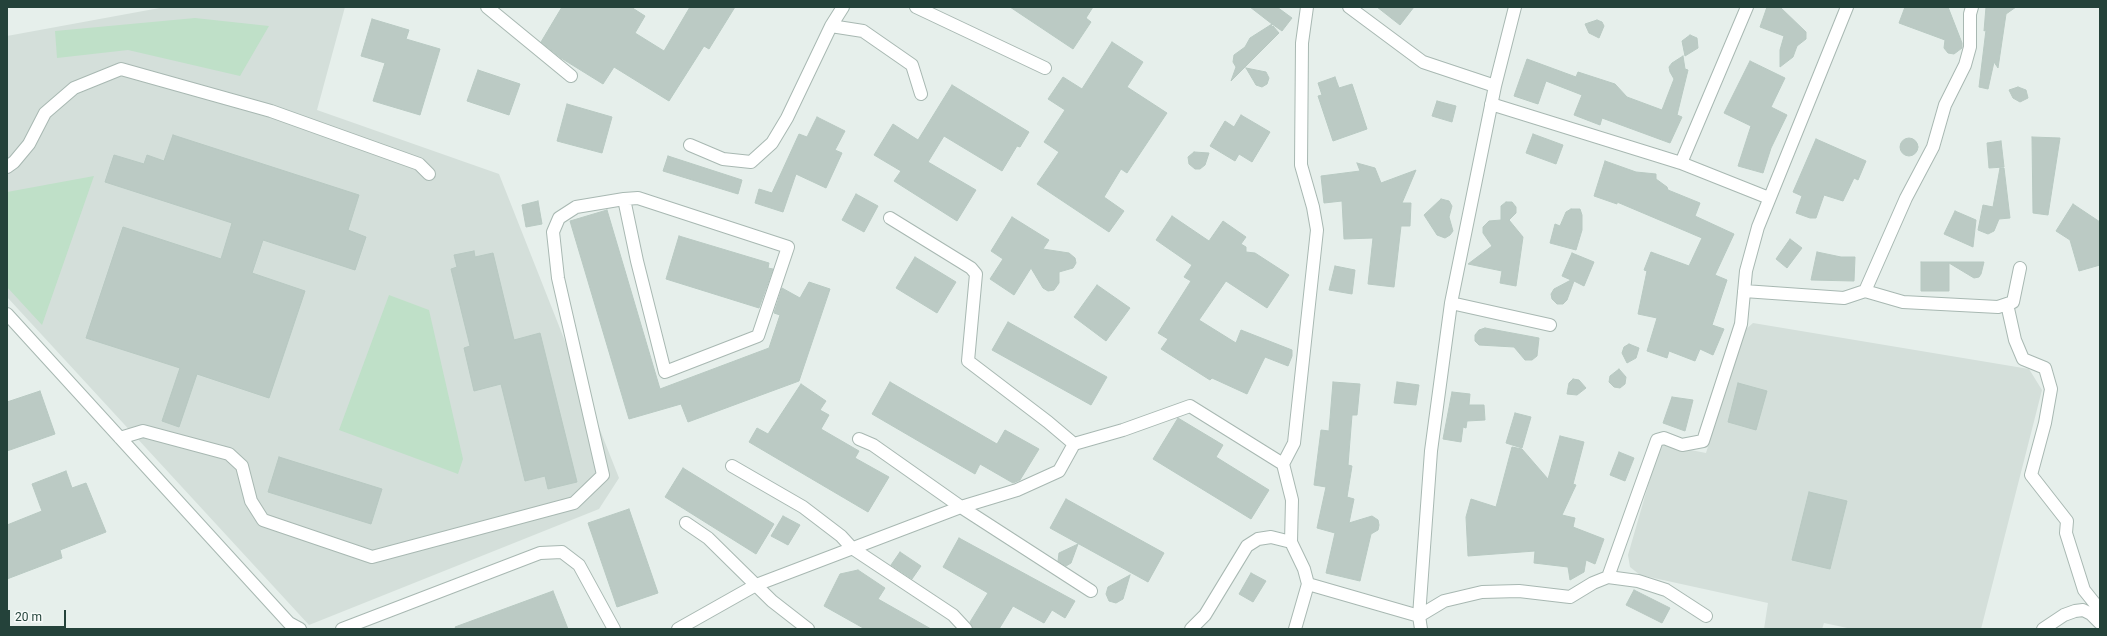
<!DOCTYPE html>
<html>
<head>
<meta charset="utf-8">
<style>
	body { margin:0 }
	#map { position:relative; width:2107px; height:636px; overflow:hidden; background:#e6efeb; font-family:Roboto,sans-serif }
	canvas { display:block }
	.frame { position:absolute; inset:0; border:8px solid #24423a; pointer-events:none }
	.scale { position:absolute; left:8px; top:610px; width:58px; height:18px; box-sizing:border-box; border:2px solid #24423a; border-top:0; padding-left:5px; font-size:12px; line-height:14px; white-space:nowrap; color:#24423a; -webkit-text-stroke:3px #f7fbf9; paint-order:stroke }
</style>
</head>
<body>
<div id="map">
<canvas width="2107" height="636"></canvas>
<div class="frame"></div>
<div class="scale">20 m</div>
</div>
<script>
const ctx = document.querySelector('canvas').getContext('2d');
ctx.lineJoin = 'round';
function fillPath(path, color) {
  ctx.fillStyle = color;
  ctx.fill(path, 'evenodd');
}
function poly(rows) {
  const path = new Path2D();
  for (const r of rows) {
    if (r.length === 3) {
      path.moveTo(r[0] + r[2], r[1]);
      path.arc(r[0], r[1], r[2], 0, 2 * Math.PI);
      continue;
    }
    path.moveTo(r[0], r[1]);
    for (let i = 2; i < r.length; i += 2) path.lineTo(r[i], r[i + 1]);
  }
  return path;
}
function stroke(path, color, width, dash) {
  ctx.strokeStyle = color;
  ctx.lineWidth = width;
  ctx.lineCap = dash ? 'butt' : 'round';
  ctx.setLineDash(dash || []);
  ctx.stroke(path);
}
const built = poly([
	[165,7,345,7,317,110,499,174,619,478,599,509,309,625,7,297,7,36],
	[1753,323,2029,369,2042,390,1981,629,1852,629,1824,623,1822,629,1764,629,1768,603,1640,575,1630,567,1628,555,1660,444,1706,453,1744,331]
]);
const green = poly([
	[195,18,269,26,240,76,128,50,57,58,55,31],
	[94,176,42,325,7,287,7,192],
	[389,295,429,310,463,459,458,474,339,430]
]);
const building = poly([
	[562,7,631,7,645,16,635,33,664,51,690,7,735,7,709,49,704,46,669,101,614,67,603,84,561,58,541,42,562,7],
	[1010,7,1093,7,1086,18,1091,22,1073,49,1010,7],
	[1250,7,1277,7,1292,18,1282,31,1272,24,1271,28,1273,26,1279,33,1231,81,1236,67,1233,62,1234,55,1245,47,1250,38,1272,24,1250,7],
	[1377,7,1414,7,1400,25,1377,7],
	[1767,7,1780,7,1806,32,1806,39,1797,46,1793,57,1780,67,1780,50,1784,36,1760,27,1767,7],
	[1905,7,1948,7,1962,43,1962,48,1954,54,1948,53,1944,48,1945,40,1899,23,1905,7],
	[1986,7,2016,7,2006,14,1998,68,1994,62,1988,89,1979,87,1986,30,1984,31,1986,7],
	[372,19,409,30,406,39,440,49,420,115,373,101,385,63,361,56,372,19],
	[1597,20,1602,22,1604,26,1599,38,1589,33,1585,24,1597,20],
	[1690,35,1697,38,1698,48,1685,56,1682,41,1690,35],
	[1112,42,1143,62,1127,87,1167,113,1127,173,1121,169,1104,197,1124,211,1109,232,1037,184,1059,152,1044,142,1065,110,1048,99,1063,77,1082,89,1112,42],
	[1683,56,1685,69,1688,70,1677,115,1682,117,1670,143,1602,118,1600,125,1574,115,1582,95,1546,81,1538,104,1514,96,1527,59,1576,77,1578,72,1615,84,1627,97,1662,110,1674,79,1670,72,1669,67,1672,63,1683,56],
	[1750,61,1785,78,1771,107,1787,115,1771,148,1763,173,1738,166,1751,126,1724,113,1750,61],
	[1246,68,1266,72,1269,78,1267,84,1262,87,1256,85,1246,68],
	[478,70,520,84,509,115,467,101,478,70],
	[1335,77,1339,88,1352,84,1367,129,1333,141,1318,96,1322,95,1318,83,1335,77],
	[952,85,1029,132,1020,147,1017,146,1002,171,944,136,928,162,976,190,957,221,894,181,901,171,874,155,893,124,918,140,952,85],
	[2018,87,2026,90,2028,98,2020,102,2013,98,2009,90,2018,87],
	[1437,101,1456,106,1452,122,1432,116,1437,101],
	[567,104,612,117,602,153,557,141,567,104],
	[1241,115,1270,132,1252,162,1239,154,1235,161,1210,146,1225,121,1234,127,1241,115],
	[817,117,845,131,835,150,842,153,826,188,796,174,783,212,755,203,759,189,772,193,799,134,807,137,817,117],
	[1533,134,1563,145,1556,164,1526,153,1533,134],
	[173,135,359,195,348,230,366,237,355,270,263,240,252,273,305,291,269,398,197,374,179,427,162,421,180,368,86,338,123,227,221,259,232,223,105,182,114,155,144,164,147,155,164,161,173,135],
	[2032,137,2060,138,2048,215,2033,213,2032,137],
	[1909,147,9],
	[1816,139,1866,161,1858,180,1854,178,1843,201,1824,195,1816,218,1810,218,1796,213,1802,196,1793,192,1816,139],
	[2001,141,2004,167,1989,168,1987,143,2001,141],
	[1194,152,1209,153,1205,165,1200,169,1195,169,1189,164,1188,157,1194,152],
	[668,156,742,180,738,194,663,171,668,156],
	[1605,161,1636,172,1656,174,1656,179,1667,187,1668,190,1700,203,1695,216,1734,234,1715,275,1727,280,1712,325,1724,329,1713,355,1700,349,1695,361,1669,351,1667,358,1647,351,1657,318,1638,314,1647,271,1644,270,1651,252,1689,266,1702,238,1617,202,1617,204,1594,196,1605,161],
	[1357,163,1375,168,1381,183,1416,170,1402,203,1411,203,1410,226,1401,226,1394,287,1368,284,1373,238,1344,239,1342,201,1324,203,1321,176,1360,171,1357,163],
	[2000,168,2004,168,2010,218,1999,219,1994,231,1988,234,1978,230,1983,205,1993,207,2000,168],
	[856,194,878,206,864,232,842,220,856,194],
	[1441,199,1449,201,1452,206,1449,217,1453,231,1450,235,1445,238,1437,235,1424,215,1441,199],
	[538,201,542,224,526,227,522,205,538,201],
	[1506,202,1512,202,1516,207,1516,213,1509,220,1523,237,1516,286,1500,283,1502,271,1468,264,1492,246,1483,233,1483,227,1489,221,1501,220,1501,206,1506,202],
	[2073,204,2100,222,2100,265,2079,271,2070,240,2056,231,2073,204],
	[1571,209,1580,209,1582,215,1582,230,1576,250,1550,243,1555,224,1560,226,1566,212,1571,209],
	[607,210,660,389,769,348,780,315,774,313,782,288,800,298,809,282,830,289,799,381,688,422,681,404,629,419,570,221,607,210],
	[1955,211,1976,220,1973,247,1944,234,1955,211],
	[1172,216,1209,241,1223,221,1246,237,1241,244,1246,247,1246,252,1255,253,1289,275,1267,308,1226,281,1199,320,1236,343,1241,330,1292,350,1292,356,1288,366,1265,357,1247,394,1212,378,1210,380,1161,349,1168,339,1158,333,1191,281,1184,277,1192,265,1156,240,1172,216],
	[1012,217,1049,240,1043,249,1069,253,1075,258,1076,263,1073,268,1059,272,1059,283,1054,290,1048,291,1043,288,1031,268,1014,295,990,279,1003,259,991,251,1012,217],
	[679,236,769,263,768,268,773,269,759,308,666,279,679,236],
	[1790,239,1802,248,1787,268,1776,259,1790,239],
	[474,251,475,257,493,253,514,340,540,333,577,482,548,489,545,476,525,481,501,384,474,391,464,348,470,346,451,269,457,267,454,255,474,251],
	[1817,252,1841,257,1855,257,1854,281,1811,280,1817,252],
	[1572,253,1594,262,1584,286,1574,281,1567,300,1563,304,1557,304,1552,299,1551,294,1554,289,1571,280,1562,276,1572,253],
	[915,257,956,282,937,313,896,288,915,257],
	[1921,262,1984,262,1981,274,1979,277,1974,278,1949,263,1949,291,1921,291,1921,262],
	[1335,266,1355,270,1352,294,1329,290,1335,266],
	[1097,285,1130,308,1106,341,1074,317,1097,285],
	[1008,322,1107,377,1091,405,992,350,1008,322],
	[1485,328,1539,338,1537,356,1532,360,1525,360,1514,347,1479,345,1475,341,1475,335,1479,330,1485,328],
	[1629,344,1639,348,1636,358,1627,363,1622,353,1624,347,1629,344],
	[1619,369,1626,377,1625,384,1620,388,1614,387,1609,382,1610,376,1619,369],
	[1573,379,1579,380,1586,388,1577,395,1567,394,1569,383,1573,379],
	[890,382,997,444,1005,430,1039,449,1020,480,1013,483,980,464,975,474,872,414,890,382],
	[1333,382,1360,384,1357,415,1352,415,1348,465,1352,466,1347,497,1354,499,1349,523,1372,516,1378,520,1379,525,1378,530,1371,534,1360,581,1326,573,1335,533,1317,528,1326,487,1314,485,1321,430,1329,431,1333,382],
	[1397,382,1419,385,1416,405,1394,403,1397,382],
	[1738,383,1767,391,1756,430,1728,422,1738,383],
	[801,384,826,401,820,410,829,415,821,429,859,451,855,458,889,477,868,512,749,442,757,428,768,434,801,384],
	[40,391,55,434,7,451,7,402,40,391],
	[1452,392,1470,394,1469,405,1484,405,1485,420,1467,421,1466,428,1463,427,1461,442,1443,439,1452,392],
	[1672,397,1693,400,1685,431,1663,423,1672,397],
	[1515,413,1531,417,1522,448,1506,443,1515,413],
	[1178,418,1223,445,1216,457,1269,490,1251,519,1153,459,1178,418],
	[1560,436,1584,442,1573,484,1576,485,1562,515,1575,518,1573,527,1604,539,1595,564,1586,560,1584,572,1570,580,1568,567,1534,563,1535,551,1468,556,1466,517,1471,499,1496,507,1512,447,1522,449,1548,479,1560,436],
	[1619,452,1634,458,1625,481,1610,475,1619,452],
	[279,457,382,489,371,524,268,492,279,457],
	[683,468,774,524,756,554,665,497,683,468],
	[66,471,72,488,86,483,106,532,60,550,62,558,7,579,7,525,42,511,32,484,66,471],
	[1809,492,1847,501,1830,569,1792,560,1809,492],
	[1066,499,1164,553,1148,582,1050,528,1066,499],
	[629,509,658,593,617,607,588,523,629,509],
	[783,516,800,525,788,545,771,536,783,516],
	[959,538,1075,601,1065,618,1052,610,1044,623,1013,606,999,629,973,629,970,622,988,593,943,567,959,538],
	[1078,544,1071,563,1066,566,1058,561,1059,553,1078,544],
	[900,552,921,566,912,579,891,565,900,552],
	[858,570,885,588,878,599,931,629,865,629,824,606,840,574,858,570],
	[1251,573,1266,581,1253,602,1239,594,1251,573],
	[1130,575,1123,599,1116,603,1109,601,1106,594,1108,587,1130,575],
	[1634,590,1670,608,1662,623,1626,605,1634,590],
	[553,591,568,629,456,629,455,627,553,591]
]);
const street = poly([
	[487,7,571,76],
	[843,7,831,26,863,31,912,65,921,94],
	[916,7,1045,68],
	[1349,7,1423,62,1495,86,1451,303,1431,451,1419,616,1421,629],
	[1495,86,1515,7],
	[1491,104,1681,163,1769,198],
	[690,145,723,159,751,162,772,143,787,118,831,26],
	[1681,163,1747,7],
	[7,167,14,162,29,144,45,113,74,88,121,69,271,111,419,164,429,174],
	[890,218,971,268,976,274,968,361,1048,422,1074,444],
	[1744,291,1844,298,1865,291,1906,198,1933,147,1945,105,1965,65,1970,47,1970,14,1972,7],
	[1865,291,1903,302,1998,307,2013,302,2020,268],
	[1451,303,1550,325],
	[2007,304,2015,340,2023,359,2045,368,2051,389,2045,423,2031,475,2067,521,2066,533,2084,590,2100,610],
	[7,314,289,623,300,629],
	[120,438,143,431,229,454,242,466,251,501,263,520,372,557,574,503,603,475,558,278,553,232,559,218,576,207,624,199,638,198,788,247,758,336,665,372,637,261,624,199],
	[859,439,873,445,961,507,1091,591],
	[732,466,803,507,841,536,852,548,953,615,966,629],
	[686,523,708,538,772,601,808,629],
	[1608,577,1657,440,1664,438,1682,445,1703,441,1741,324,1746,271,1758,227,1847,7],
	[1308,584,1419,616,1444,601,1482,592,1519,591,1570,597,1593,583,1608,577,1638,581,1666,590,1706,616],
	[342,629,540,553,562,552,579,565,614,629],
	[678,629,756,585,961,507,1017,490,1059,471,1074,444,1123,430,1190,406,1283,464],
	[1191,629,1205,615,1247,546,1258,539,1271,537,1291,542],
	[1295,629,1308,584,1304,569,1291,542,1292,500,1283,464,1294,443,1317,230,1313,207,1301,165,1302,43,1307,7],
	[2043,629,2064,615,2075,611,2083,610,2091,614,2100,623]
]);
fillPath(built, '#d4dfda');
fillPath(green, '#bfe0c8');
fillPath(building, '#bbcac4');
stroke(building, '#b8c9c2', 1);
stroke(street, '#a8b8b2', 14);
stroke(street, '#fff', 12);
</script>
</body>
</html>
